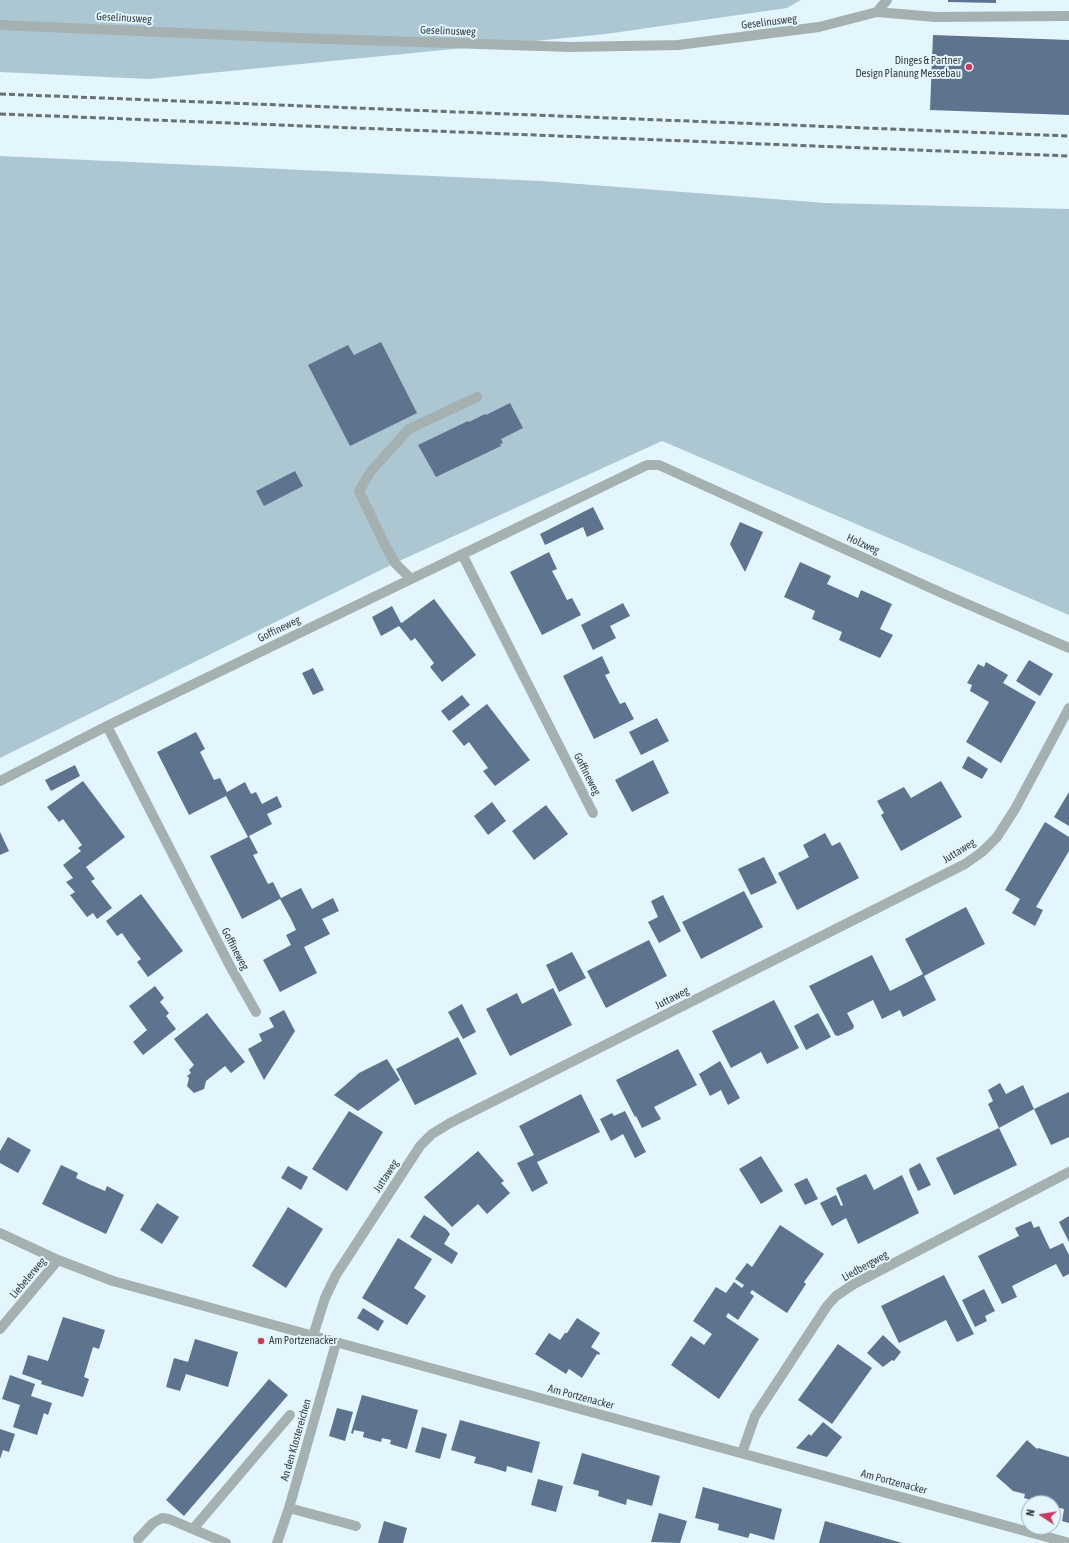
<!DOCTYPE html>
<html>
<head>
<meta charset="utf-8">
<style>
	body { margin:0 }
	#map { position:relative; width:1069px; height:1543px; overflow:hidden; background:#e3f6fe; font-family:"Asap Condensed",sans-serif }
	canvas { display:block }
	.north { position:absolute; left:1021px; top:1495px; width:40px; height:40px; box-sizing:border-box; background:#e3f6fe; border:1px solid #9dadb3; border-radius:50%; rotate:282deg; font-size:11px; font-weight:700; line-height:16px; text-align:center; color:#353f43 }
	.north::after { content:''; display:block; margin:auto; width:14px; height:18px; background:#c93a5d; clip-path:polygon(50% 0,100% 100%,50% 72%,0 100%) }
</style>
</head>
<body>
<div id="map">
<canvas width="1069" height="1543"></canvas>
<div class="north">N</div>
</div>
<script>
const ctx = document.querySelector('canvas').getContext('2d');
ctx.lineJoin = 'round';
function fillPath(path, color) {
  ctx.fillStyle = color;
  ctx.fill(path, 'evenodd');
}
function poly(rows) {
  const path = new Path2D();
  for (const r of rows) {
    path.moveTo(r[0], r[1]);
    for (let i = 2; i < r.length; i += 2) path.lineTo(r[i], r[i + 1]);
  }
  return path;
}
function stroke(path, color, width, dash) {
  ctx.strokeStyle = color;
  ctx.lineWidth = width;
  ctx.lineCap = dash ? 'butt' : 'round';
  ctx.setLineDash(dash || []);
  ctx.stroke(path);
}
function drawText(font, color, halo, rows, align = 'center') {
  ctx.font = font + ' "Asap Condensed",sans-serif';
  ctx.lineWidth = 4;
  ctx.setLineDash([]);
  ctx.textBaseline = 'middle';
  ctx.strokeStyle = halo;
  ctx.fillStyle = color;
  for (const [text, x, y, turn = 0] of rows) {
    ctx.save();
    ctx.translate(x, y);
    ctx.rotate((+turn || 0) * Math.PI / 180);
    ctx.textAlign = isNaN(turn) ? turn : align;
    if (halo) ctx.strokeText(text, 0, 0);
    ctx.fillText(text, 0, 0);
    ctx.restore();
  }
}
const green = poly([
	[0,0,801,0,787,8,606,34,149,79,0,72],
	[0,156,541,181,825,203,1069,209,1069,615,662,441,395,563,0,758]
]);
const building = poly([
	[948,0,996,0,996,3,948,2],
	[933,35,1069,40,1069,115,930,110],
	[381,342,417,413,350,446,308,365,348,345,354,355],
	[510,403,523,428,501,439,503,443,500,444,501,446,436,477,418,445,468,421,469,422,485,414,486,415],
	[295,471,303,486,264,506,256,491],
	[593,507,604,529,587,537,583,527,545,545,540,534],
	[740,522,763,532,745,572,730,544],
	[549,552,557,569,552,571,560,586,567,600,572,598,581,615,542,635,510,572],
	[800,562,831,576,827,584,858,598,861,590,892,604,880,629,893,635,880,658,839,640,842,632,812,619,815,611,784,597],
	[434,599,476,655,442,682,430,667,434,663,415,638,411,641,399,626,381,636,372,617,392,606,401,623,403,622],
	[623,603,630,616,610,626,616,638,593,650,581,625],
	[602,656,610,673,605,675,620,704,625,702,634,719,594,739,563,676],
	[1029,660,1053,674,1040,696,1016,681],
	[986,662,1008,675,1003,683,1036,702,1001,763,966,742,989,702,970,691,972,685,967,683,978,664,984,667],
	[313,668,324,690,313,695,302,673],
	[462,695,470,705,449,721,441,711],
	[487,704,530,760,495,786,483,771,488,768,469,742,464,746,452,731],
	[657,718,669,741,641,755,629,732],
	[196,732,205,749,200,752,214,780,220,778,227,792,245,782,251,794,256,792,262,804,277,796,282,807,267,814,272,824,249,836,258,853,253,855,268,884,273,882,281,898,301,888,312,909,333,898,339,911,322,919,330,934,304,947,317,973,280,992,263,960,291,945,286,935,296,930,291,919,280,899,242,919,210,856,248,837,226,796,189,815,157,752],
	[968,756,988,769,982,779,962,768],
	[653,760,669,793,632,812,615,780],
	[75,765,80,776,51,791,45,780],
	[83,781,125,837,86,867,95,879,91,881,112,908,97,919,93,913,87,917,70,895,75,892,66,882,73,878,63,865,81,851,78,848,82,845,63,819,59,822,47,807],
	[941,781,962,817,901,851,881,815,884,813,877,801,904,787,911,798],
	[1069,792,1069,826,1054,817],
	[492,802,506,821,488,835,474,816],
	[546,805,568,834,534,860,512,831],
	[1045,822,1069,837,1069,851,1036,907,1043,910,1035,926,1012,913,1020,899,1005,890],
	[0,832,9,851,0,855],
	[825,833,832,846,840,842,859,878,797,910,778,873,809,857,803,845],
	[764,857,777,883,751,895,738,869],
	[744,891,763,927,701,959,682,922],
	[141,894,183,951,148,977,137,962,141,959,131,946,122,933,117,936,106,921],
	[663,895,681,931,659,943,648,922,658,917,651,901],
	[966,907,985,944,924,976,936,1000,903,1017,900,1010,882,1019,873,1000,847,1013,854,1026,853,1029,838,1036,835,1035,809,986,872,955,890,991,906,983,923,974,905,939],
	[649,940,667,976,606,1008,587,971],
	[572,952,586,978,559,992,546,965],
	[155,986,164,998,160,1002,169,1013,166,1016,176,1029,143,1055,133,1042,147,1030,129,1006],
	[553,988,572,1025,510,1056,486,1009,517,993,522,1004],
	[774,1000,799,1048,767,1064,761,1052,731,1068,712,1031],
	[462,1004,476,1032,463,1039,448,1012],
	[284,1010,295,1031,264,1080,248,1049,262,1041,259,1034,274,1027,269,1018],
	[207,1013,245,1062,231,1073,225,1066,206,1081,204,1089,194,1093,187,1086,189,1078,187,1076,191,1073,189,1070,194,1065,174,1039],
	[818,1013,831,1037,806,1050,794,1026],
	[458,1037,477,1074,415,1105,396,1069],
	[678,1049,697,1085,654,1107,661,1119,642,1128,636,1116,635,1117,616,1080],
	[387,1059,400,1080,358,1111,334,1095,359,1073],
	[720,1061,740,1098,728,1105,721,1090,710,1096,699,1074],
	[1000,1083,1006,1094,1023,1085,1034,1109,999,1128,988,1104,993,1101,988,1090],
	[1069,1092,1069,1137,1051,1145,1034,1109],
	[581,1094,600,1132,537,1162,548,1183,532,1192,517,1163,534,1155,519,1126],
	[349,1111,383,1132,347,1191,312,1169],
	[625,1111,646,1152,635,1158,623,1134,611,1141,600,1119,612,1113,614,1116],
	[999,1128,1017,1165,954,1195,936,1158],
	[8,1137,31,1150,18,1173,0,1163,0,1151],
	[478,1151,504,1181,501,1183,510,1193,487,1214,478,1204,452,1227,424,1197],
	[761,1156,783,1191,761,1204,739,1169],
	[920,1163,931,1185,918,1191,910,1174,909,1169],
	[61,1165,78,1173,76,1178,91,1185,105,1191,107,1186,124,1195,106,1234,42,1204],
	[288,1166,308,1177,301,1190,281,1178],
	[866,1174,874,1190,902,1175,919,1213,858,1244,846,1218,832,1226,820,1203,836,1195,841,1206,843,1205,836,1188],
	[807,1178,818,1199,805,1205,794,1184],
	[157,1203,179,1217,162,1244,140,1230],
	[288,1207,323,1229,286,1288,252,1266],
	[424,1215,446,1229,450,1234,444,1244,458,1253,452,1264,410,1237],
	[1069,1216,1069,1242,1059,1222],
	[1031,1221,1034,1228,1039,1226,1050,1249,1063,1243,1069,1255,1069,1274,1063,1277,1056,1264,1012,1286,1017,1297,1002,1304,978,1256,1019,1236,1015,1228],
	[780,1225,824,1254,804,1282,806,1284,787,1313,752,1290,750,1293,754,1296,738,1320,728,1313,726,1317,759,1339,719,1399,671,1365,691,1336,704,1345,712,1334,693,1321,716,1287,726,1293,734,1282,742,1288,744,1285,735,1279,747,1263,752,1267],
	[398,1238,432,1259,414,1288,426,1296,407,1325,362,1298],
	[944,1275,974,1334,957,1342,946,1320,899,1343,881,1306],
	[984,1289,995,1311,985,1316,987,1321,975,1327,962,1300],
	[363,1308,384,1321,378,1331,357,1318],
	[63,1317,105,1330,99,1349,93,1347,84,1377,89,1379,83,1397,41,1384,42,1381,22,1374,28,1355,48,1361],
	[577,1318,600,1333,591,1347,600,1353,599,1355,597,1354,582,1378,569,1369,566,1374,535,1354,549,1333,560,1340,565,1333,567,1333],
	[883,1335,901,1352,894,1361,892,1360,883,1367,867,1353],
	[195,1339,238,1352,228,1387,186,1374,180,1391,166,1387,174,1358,188,1362],
	[838,1344,872,1368,832,1424,798,1400],
	[10,1375,35,1384,31,1396,52,1403,48,1415,44,1413,37,1435,13,1427,20,1405,2,1399],
	[269,1379,288,1395,184,1516,166,1500],
	[362,1395,418,1410,407,1449,390,1444,391,1440,382,1438,381,1442,363,1437,364,1432,354,1430,353,1434,351,1433],
	[337,1408,353,1412,345,1441,329,1436],
	[460,1420,540,1442,532,1473,507,1466,506,1472,490,1467,474,1463,476,1457,451,1450],
	[823,1422,842,1437,827,1457,796,1448,809,1434,811,1436],
	[422,1427,447,1434,440,1459,415,1452],
	[0,1429,15,1434,9,1452,3,1450,0,1459],
	[1027,1440,1037,1449,1038,1448,1069,1457,1069,1523,1062,1521,1064,1509,1055,1507,1053,1503,1039,1501,1038,1502,1024,1498,1025,1494,1013,1491,996,1476],
	[582,1453,660,1476,652,1506,627,1499,626,1505,598,1496,599,1491,573,1484],
	[538,1479,563,1486,556,1512,531,1505],
	[703,1487,782,1509,774,1540,750,1533,748,1538,718,1530,719,1524,695,1518],
	[659,1513,687,1521,680,1543,651,1542],
	[384,1521,407,1528,403,1543,378,1543],
	[825,1521,902,1543,819,1543]
]);
const minor = poly([
	[877,12,935,17,1069,16],
	[0,25,297,38,570,47,678,45,819,27,877,12,887,0],
	[462,554,593,813],
	[410,578,395,563,386,547,359,491,371,471,409,429,477,397],
	[107,726,230,966,256,1012],
	[0,781,107,726,647,465,659,465,944,594,1069,648],
	[0,1233,58,1260,113,1281,1069,1543],
	[0,1329,58,1260],
	[313,1336,325,1298,336,1275,420,1146,432,1134,450,1123,965,864,982,852,997,837,1015,809,1069,708],
	[742,1453,755,1416,827,1306,836,1296,854,1284,1069,1172],
	[289,1508,356,1526],
	[193,1529,290,1415],
	[138,1539,153,1523,162,1518,169,1519,226,1543],
	[277,1543,289,1508,336,1343]
]);
const rail = poly([
	[0,94,1069,136],
	[0,114,1069,156]
]);
const markers = [
	[969,67,4,"#c93a5d"],
	[261,1341,4,"#c93a5d"]
];
const streetNames = [
	["Geselinusweg",124,18,3],
	["Geselinusweg",769,22,-7],
	["Geselinusweg",448,31,2],
	["Holzweg",863,544,24],
	["Goffineweg",279,629,-26],
	["Goffineweg",587,774,63],
	["Juttaweg",959,851,-32],
	["Goffineweg",235,949,62],
	["Juttaweg",672,998,-27],
	["Juttaweg",386,1176,-57],
	["Liedbergweg",865,1266,-29],
	["Liebelerweg",28,1278,-50],
	["Am Portzenacker",581,1397,15],
	["An den Klostereichen",296,1440,-74],
	["Am Portzenacker",894,1482,15]
];
const poiNames = [
	["Dinges & Partner",961,61],
	["Design Planung Messebau",961,74],
	["Am Portzenacker",269,1341,"left"]
];
fillPath(green, '#acc7d2');
fillPath(building, '#5d738e');
stroke(minor, '#a5b1b1', 10);
stroke(rail, '#667278', 3, [6, 3]);
for (const [x, y, r, color] of markers) {
  const dot = new Path2D();
  dot.arc(x, y, r, 0, 2 * Math.PI);
  ctx.fillStyle = color;
  ctx.fill(dot);
  stroke(dot, '#e3f6fe', 1.5);
}
drawText('11px', '#353f43', '#e3f6fe', streetNames);
drawText('11px', '#353f43', '#e3f6fe', poiNames, 'right');
</script>
</body>
</html>
